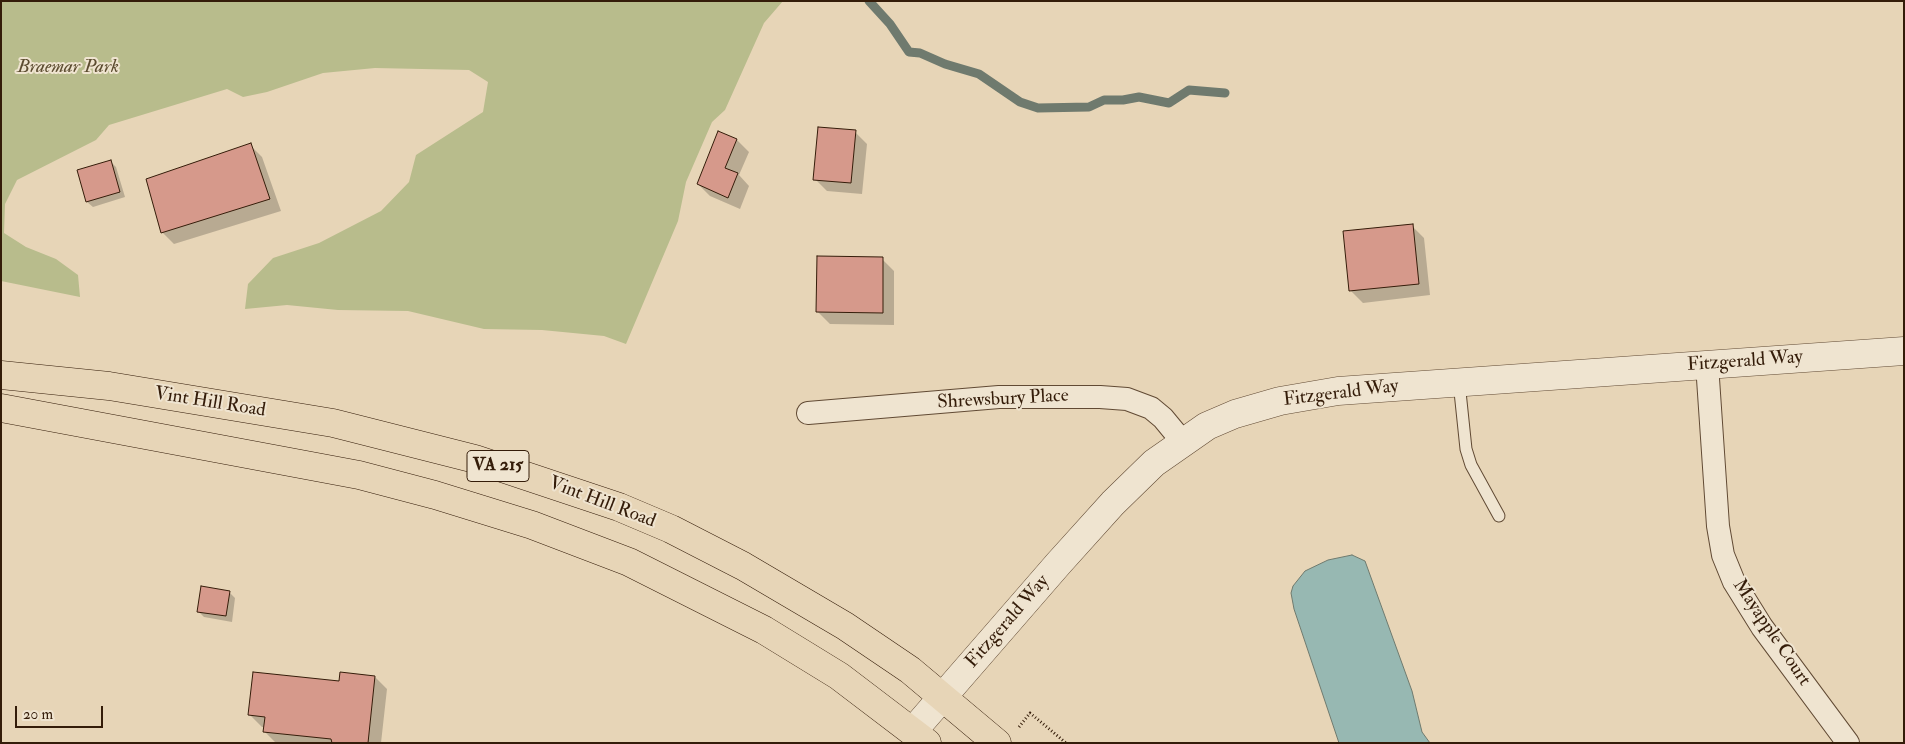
<!DOCTYPE html>
<html>
<head>
<meta charset="utf-8">
<style>
	body { margin:0 }
	#map { position:relative; width:1905px; height:744px; overflow:hidden; background:#e7d5b7; font-family:"IM FELL Double Pica",serif }
	canvas { display:block }
	.frame { position:absolute; inset:0; border:2px solid #341c09; pointer-events:none }
	.scale { position:absolute; left:15px; top:706px; width:88px; height:22px; box-sizing:border-box; border:2px solid #341c09; border-top:0; padding-left:6px; font-size:15px; line-height:18px; white-space:nowrap; color:#341c09; -webkit-text-stroke:4px #efe4d0; paint-order:stroke }
</style>
</head>
<body>
<div id="map">
<canvas width="1905" height="744"></canvas>
<div class="frame"></div>
<div class="scale">20 m</div>
</div>
<script>
const ctx = document.querySelector('canvas').getContext('2d');
ctx.lineJoin = 'round';
function fillPath(path, color) {
  ctx.fillStyle = color;
  ctx.fill(path, 'evenodd');
}
function poly(rows) {
  const path = new Path2D();
  for (const r of rows) {
    path.moveTo(r[0], r[1]);
    for (let i = 2; i < r.length; i += 2) path.lineTo(r[i], r[i + 1]);
  }
  return path;
}
function stroke(path, color, width, dash) {
  ctx.strokeStyle = color;
  ctx.lineWidth = width;
  ctx.lineCap = dash ? 'butt' : 'round';
  ctx.setLineDash(dash || []);
  ctx.stroke(path);
}
function drawText(font, color, halo, rows, align = 'center') {
  ctx.font = font + ' "IM FELL Double Pica",serif';
  ctx.lineWidth = 4;
  ctx.setLineDash([]);
  ctx.textBaseline = 'middle';
  ctx.strokeStyle = halo;
  ctx.fillStyle = color;
  for (const [text, x, y, turn = 0] of rows) {
    ctx.save();
    ctx.translate(x, y);
    ctx.rotate((+turn || 0) * Math.PI / 180);
    ctx.textAlign = isNaN(turn) ? turn : align;
    if (halo) ctx.strokeText(text, 0, 0);
    ctx.fillText(text, 0, 0);
    ctx.restore();
  }
}
const green = poly([
	[1,1,783,1,764,23,725,110,712,122,686,182,678,221,626,344,604,336,542,330,484,329,408,311,338,310,287,305,245,309,248,284,273,258,319,243,381,211,409,182,416,155,483,112,488,82,469,70,375,68,323,73,267,92,243,97,227,89,109,125,96,140,17,180,5,204,4,233,26,247,56,259,78,275,80,297,1,281]
]);
const water = poly([
	[1352,555,1365,561,1412,691,1422,732,1430,743,1339,743,1294,609,1291,593,1293,586,1305,571,1328,560,1352,555]
]);
const shadow = poly([
	[855,132,867,144,862,194,827,191,815,179],
	[719,133,737,140,749,152,739,175,749,186,740,209,710,196,698,184],
	[250,145,262,157,281,211,174,244,162,232],
	[111,162,116,167,125,197,93,207,87,202],
	[1412,226,1424,238,1430,295,1363,303,1351,291],
	[882,259,894,271,894,325,830,324,818,312],
	[229,592,235,598,232,622,204,617,198,611],
	[375,677,387,689,381,743,276,743,265,732,265,727,262,727,250,715,340,682]
]);
const stream = poly([
	[869,1,890,24,909,52,920,53,945,64,979,74,1020,102,1038,108,1089,107,1104,100,1123,100,1139,97,1169,103,1189,90,1225,93]
]);
const building = poly([
	[818,127,856,130,851,183,813,180,818,127],
	[718,131,737,139,725,168,738,173,728,198,697,184,718,131],
	[251,143,270,199,161,233,146,179,251,143],
	[111,160,120,192,86,202,77,170,111,160],
	[1413,224,1419,284,1349,291,1343,231,1413,224],
	[817,256,883,257,883,313,816,312,817,256],
	[201,586,230,591,226,616,197,612,201,586],
	[253,672,339,681,340,672,375,676,368,743,332,743,331,739,263,732,265,717,248,715,253,672]
]);
const path = poly([
	[1019,727,1030,713,1066,743]
]);
const service = poly([
	[1459,382,1466,449,1471,465,1499,516]
]);
const minor = poly([
	[1707,364,1718,526,1723,555,1734,582,1762,627,1848,743],
	[808,413,999,397,1100,397,1127,399,1151,408,1163,418,1182,441]
]);
const tertiary = poly([
	[913,731,1058,564,1113,503,1154,463,1207,426,1235,414,1280,401,1338,391,1904,351]
]);
const primary = poly([
	[1,375,109,386,333,423,475,459,619,507,671,529,743,566,845,626,910,670,997,743],
	[1,408,359,475,435,495,532,525,629,562,764,630,839,676,927,743]
]);
const shields = [
	[498,466,62]
];
const shieldNames = [
	["VA 215",498,466]
];
const parkNames = [
	["Braemar Park",68,68]
];
const streetNames = [
	["Fitzgerald Way",1745,362,-4],
	["Fitzgerald Way",1341,394,-7],
	["Shrewsbury Place",1003,400,-3],
	["Vint Hill Road",210,403,9],
	["Vint Hill Road",602,503,21],
	["Fitzgerald Way",1008,622,-49],
	["Mayapple Court",1771,633,56]
];
fillPath(green, '#b8bc8c');
fillPath(water, '#97b8b2');
stroke(water, '#6f7a6e', 1);
fillPath(shadow, '#0003');
stroke(stream, '#6f7a6e', 9);
fillPath(building, '#d6998b');
stroke(building, '#341c09', 1);
stroke(service, '#614a34', 13);
stroke(minor, '#614a34', 24);
stroke(tertiary, '#614a34', 29);
stroke(primary, '#341c09', 29);
stroke(path, '#341c09', 3, [1, 2.5]);
stroke(service, '#efe4d0', 11);
stroke(minor, '#efe4d0', 22);
stroke(tertiary, '#efe4d0', 28);
stroke(primary, '#e7d5b7', 28);
for (const [x, y, w] of shields) {
  const box = new Path2D();
  box.roundRect(x - w / 2, y - 15.5, w, 31, 4);
  ctx.fillStyle = '#efe4d0';
  ctx.fill(box);
  stroke(box, '#341c09', 1);
}
drawText('bold 18px', '#341c09', null, shieldNames);
drawText('italic 19px', '#5c4c30', '#efe4d0', parkNames);
drawText('19px', '#341c09', '#efe4d0', streetNames);
</script>
</body>
</html>
